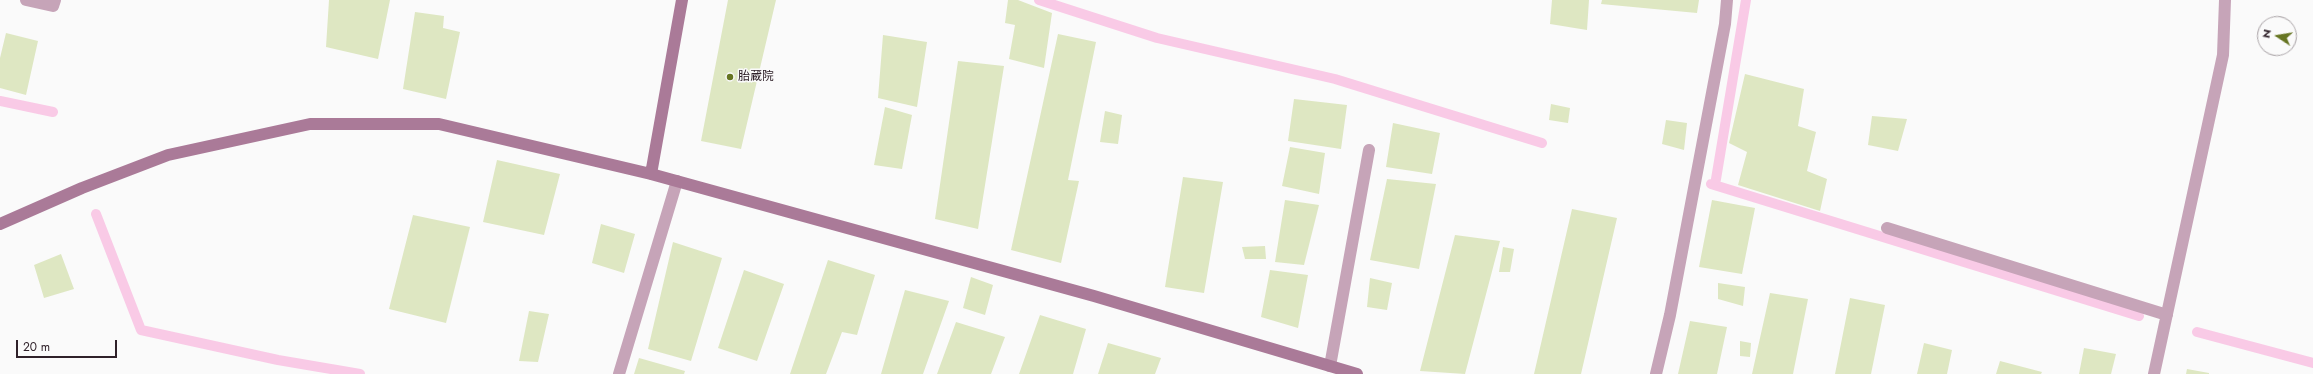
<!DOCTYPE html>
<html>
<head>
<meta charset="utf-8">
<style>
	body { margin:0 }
	#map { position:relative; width:2313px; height:374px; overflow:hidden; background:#fafafa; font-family:Jost,sans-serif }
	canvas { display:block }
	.north { position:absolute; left:2257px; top:16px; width:40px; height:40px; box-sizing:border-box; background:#fafafa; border:1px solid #a9a3a6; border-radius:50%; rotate:282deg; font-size:11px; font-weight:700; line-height:16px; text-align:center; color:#2f2129 }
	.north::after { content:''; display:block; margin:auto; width:14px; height:18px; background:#667522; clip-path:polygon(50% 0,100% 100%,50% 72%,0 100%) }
	.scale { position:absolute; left:16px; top:340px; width:101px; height:18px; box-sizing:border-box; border:2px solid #2f2129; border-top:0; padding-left:5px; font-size:12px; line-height:14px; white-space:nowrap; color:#2f2129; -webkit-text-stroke:3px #fafafa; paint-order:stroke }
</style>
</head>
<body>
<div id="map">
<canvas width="2313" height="374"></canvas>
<div class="north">N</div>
<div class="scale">20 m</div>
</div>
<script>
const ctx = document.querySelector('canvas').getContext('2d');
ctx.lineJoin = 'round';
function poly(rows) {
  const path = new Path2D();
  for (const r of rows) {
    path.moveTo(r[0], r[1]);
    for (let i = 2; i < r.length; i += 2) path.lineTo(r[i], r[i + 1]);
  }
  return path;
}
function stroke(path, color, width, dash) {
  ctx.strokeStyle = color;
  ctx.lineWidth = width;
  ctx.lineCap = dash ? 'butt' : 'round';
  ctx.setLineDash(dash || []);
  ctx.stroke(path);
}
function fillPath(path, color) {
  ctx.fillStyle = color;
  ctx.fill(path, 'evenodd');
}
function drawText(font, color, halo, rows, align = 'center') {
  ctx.font = font + ' Jost,"Noto Sans JP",sans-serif';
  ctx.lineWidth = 3;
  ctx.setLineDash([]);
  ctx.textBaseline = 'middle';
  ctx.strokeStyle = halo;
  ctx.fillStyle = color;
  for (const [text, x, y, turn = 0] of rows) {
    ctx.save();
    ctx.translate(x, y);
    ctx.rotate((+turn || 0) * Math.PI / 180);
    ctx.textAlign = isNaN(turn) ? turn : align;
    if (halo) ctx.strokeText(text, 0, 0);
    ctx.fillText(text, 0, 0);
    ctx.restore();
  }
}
const stream = poly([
	[1039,0,1157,38,1335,79,1542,143],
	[0,101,53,112],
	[1711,184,2139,316],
	[1715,185,1746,0],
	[96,214,141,330,278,360,360,374],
	[2197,332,2313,363]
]);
const building = poly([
	[329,0,390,0,378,59,326,47],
	[728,0,776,0,741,149,701,141],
	[1008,0,1018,0,1052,13,1044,68,1009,59,1015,25,1005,23],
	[1552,0,1589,0,1587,30,1550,24],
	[1602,0,1699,0,1697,13,1601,4],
	[415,12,444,16,443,28,460,32,446,99,403,89],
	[6,33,38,41,26,95,0,88,0,58],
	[1058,34,1096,42,1068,180,1079,181,1061,263,1011,250],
	[883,35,927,42,917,107,878,98],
	[958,61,1004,66,978,229,935,219],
	[1745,74,1804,89,1798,126,1816,132,1807,171,1827,179,1820,211,1738,185,1747,152,1729,143],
	[1294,99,1347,105,1341,149,1288,141],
	[1551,104,1570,108,1568,123,1549,120],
	[885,107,912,115,902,169,874,165],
	[1105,111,1122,115,1118,144,1100,142],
	[1872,116,1907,119,1898,151,1868,145],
	[1666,120,1687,123,1684,150,1662,144],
	[1393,123,1440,133,1432,174,1386,167],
	[1290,147,1325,153,1319,194,1282,186],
	[497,160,560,174,544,235,483,222],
	[1183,177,1223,182,1204,293,1165,287],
	[1387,179,1436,184,1419,269,1370,260],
	[1285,200,1319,205,1304,265,1275,262],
	[1712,200,1755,208,1742,274,1699,267],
	[1572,209,1617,218,1581,374,1534,374],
	[413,215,470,227,446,323,389,309],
	[601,224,635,234,624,273,592,263],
	[1455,235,1500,241,1465,374,1420,371],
	[673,242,722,258,691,361,648,349],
	[1265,246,1266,259,1245,259,1242,247],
	[1503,247,1514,249,1510,272,1499,272],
	[61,254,74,289,44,298,34,265],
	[828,260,875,275,857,335,842,332,826,374,790,374],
	[744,270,784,284,757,361,718,348],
	[1270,270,1308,275,1298,328,1261,317],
	[971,277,993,285,985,315,963,308],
	[1370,278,1392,283,1387,310,1367,307],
	[1718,283,1745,287,1743,306,1718,299],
	[905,290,949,301,923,374,881,374],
	[1770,293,1808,299,1793,374,1752,374],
	[1850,298,1885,305,1871,374,1835,374],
	[529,311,549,314,538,362,519,361],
	[1040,315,1086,329,1073,374,1019,374],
	[1690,321,1727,327,1717,374,1678,374],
	[956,322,1005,337,991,374,937,374],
	[1740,341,1751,343,1750,357,1740,356],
	[1108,343,1161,358,1155,374,1098,374],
	[1924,343,1952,350,1947,374,1917,374],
	[2084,348,2116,354,2111,374,2079,374],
	[639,358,685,371,684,374,634,374],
	[2000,361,2042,372,2041,374,1996,374],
	[2187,369,2209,373,2209,374,2186,374]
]);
const street = poly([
	[26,0,53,6,55,0],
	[1887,228,2167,315],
	[1330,366,1369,150],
	[619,374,677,181],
	[1656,374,1670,315,1725,24,1727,0],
	[2154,374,2223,55,2225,0]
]);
const secondary = poly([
	[651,174,682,0],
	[0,224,82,188,168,155,310,124,439,124,651,174,1094,296,1357,374]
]);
const markers = [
	[730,77,4,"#667522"]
];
const poiNames = [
	["胎蔵院",738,77]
];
stroke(stream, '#f9cae6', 10);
fillPath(building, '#dee7c2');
stroke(street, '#c6a4b8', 12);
stroke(secondary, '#aa7a98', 12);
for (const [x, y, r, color] of markers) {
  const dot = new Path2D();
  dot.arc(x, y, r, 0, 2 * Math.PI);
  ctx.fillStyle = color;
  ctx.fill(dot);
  stroke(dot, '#fafafa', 1.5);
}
drawText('12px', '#2f2129', '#fafafa', poiNames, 'left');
</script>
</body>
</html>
